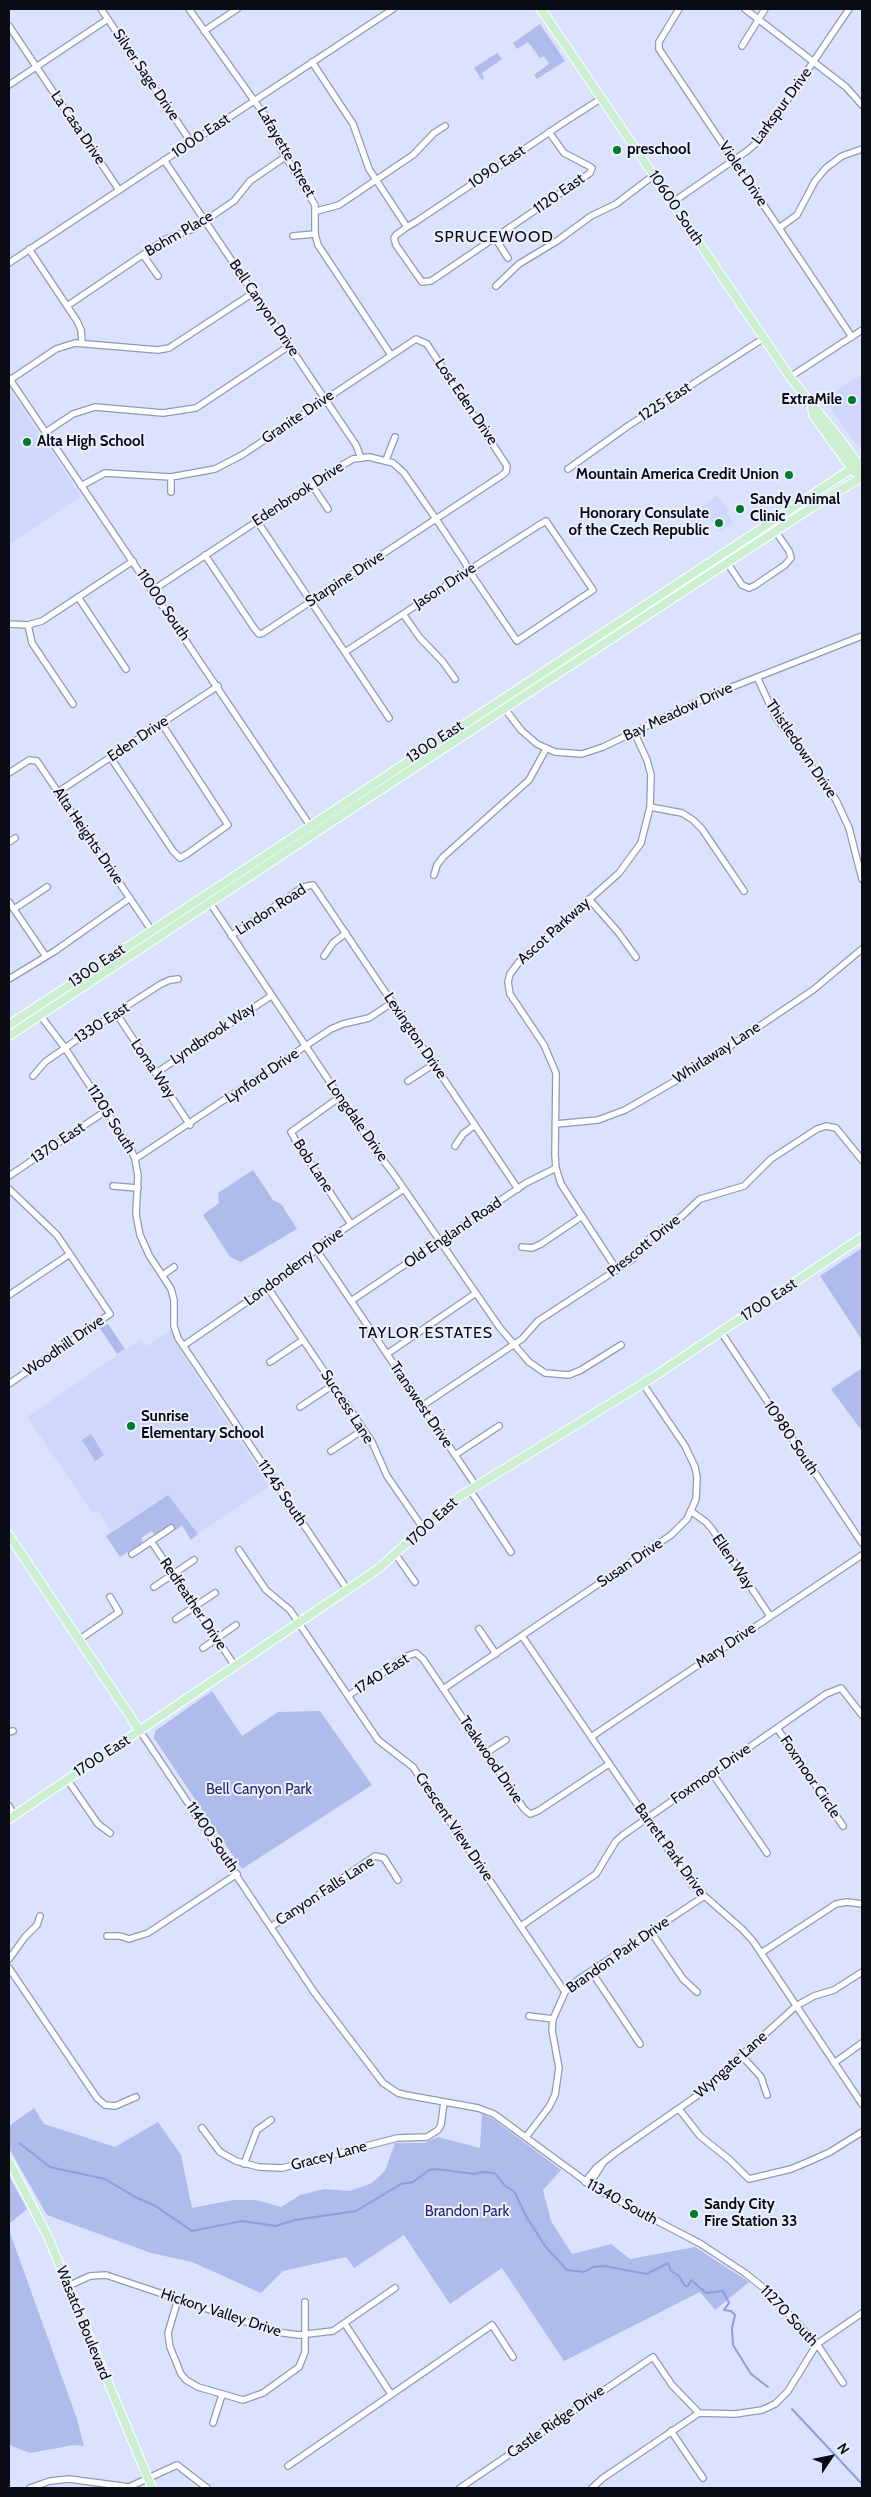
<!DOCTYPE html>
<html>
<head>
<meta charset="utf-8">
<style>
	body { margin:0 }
	#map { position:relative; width:871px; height:2497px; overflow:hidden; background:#dae2fd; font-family:Cabin,sans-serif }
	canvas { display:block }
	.frame { position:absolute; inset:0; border:10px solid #0a0c15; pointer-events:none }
	.north { position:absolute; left:806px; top:2432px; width:50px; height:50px; -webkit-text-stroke:4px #eceffb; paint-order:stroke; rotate:56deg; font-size:14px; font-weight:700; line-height:20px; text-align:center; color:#0a0c15 }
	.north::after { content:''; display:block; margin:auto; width:18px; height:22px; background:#0a0c15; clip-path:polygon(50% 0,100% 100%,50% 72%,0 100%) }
</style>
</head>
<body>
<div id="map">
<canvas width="871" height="2497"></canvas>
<div class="frame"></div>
<div class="north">N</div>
</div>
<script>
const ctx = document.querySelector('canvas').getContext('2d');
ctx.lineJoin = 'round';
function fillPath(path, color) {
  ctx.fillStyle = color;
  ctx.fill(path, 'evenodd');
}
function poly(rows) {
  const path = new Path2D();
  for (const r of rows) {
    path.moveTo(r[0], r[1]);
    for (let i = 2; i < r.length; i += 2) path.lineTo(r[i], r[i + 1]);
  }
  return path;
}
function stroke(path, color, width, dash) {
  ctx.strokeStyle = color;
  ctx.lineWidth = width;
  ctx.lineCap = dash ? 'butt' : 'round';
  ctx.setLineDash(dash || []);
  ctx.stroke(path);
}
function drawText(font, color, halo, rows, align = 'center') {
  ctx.font = font + ' Cabin,sans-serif';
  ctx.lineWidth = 4;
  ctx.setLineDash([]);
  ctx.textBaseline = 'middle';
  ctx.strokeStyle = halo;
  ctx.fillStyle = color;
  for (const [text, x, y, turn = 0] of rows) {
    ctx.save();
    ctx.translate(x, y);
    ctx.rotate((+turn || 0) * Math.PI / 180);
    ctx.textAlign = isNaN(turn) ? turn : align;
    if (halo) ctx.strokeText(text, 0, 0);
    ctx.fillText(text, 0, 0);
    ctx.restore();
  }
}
const built = poly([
	[862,375,862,445,861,446,856,444,823,398],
	[9,389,81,496,9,545],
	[717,496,729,511,727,513,733,523,719,532,701,506],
	[171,1330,175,1343,270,1486,198,1534,168,1495,111,1531,99,1512,91,1511,27,1417,141,1339,146,1346]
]);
const green = poly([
	[540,24,565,61,537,79,534,75,549,64,544,56,540,58,528,42,517,49,513,43],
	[497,53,502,59,482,73,484,78,482,80,474,68],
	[253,1170,273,1200,281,1204,297,1229,241,1262,230,1257,203,1215,219,1203,218,1193],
	[862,1248,862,1340,820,1276],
	[108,1324,125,1349,117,1354,99,1327],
	[862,1368,862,1431,831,1389],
	[91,1434,104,1455,95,1461,82,1440],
	[168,1495,198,1534,191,1540,182,1525,175,1531,171,1524,155,1535,152,1531,141,1538,143,1542,120,1557,106,1536],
	[212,1691,242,1736,278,1712,320,1711,372,1785,242,1869,154,1738,155,1731],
	[34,2108,44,2124,115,2147,158,2122,181,2155,192,2208,233,2200,256,2200,281,2207,300,2195,324,2189,350,2191,372,2183,385,2171,395,2143,424,2143,438,2137,480,2148,482,2114,493,2119,561,2170,543,2190,551,2221,572,2254,611,2244,630,2259,695,2247,749,2282,715,2310,700,2292,564,2361,502,2268,450,2304,404,2235,354,2268,346,2257,283,2271,261,2293,192,2262,151,2253,47,2215,9,2148,9,2126],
	[9,2176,27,2209,9,2224],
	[9,2230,77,2419,84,2446,74,2445,30,2453,9,2445]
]);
const stream = poly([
	[19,2143,50,2167,105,2179,137,2198,154,2205,192,2231,242,2221,276,2226,295,2220,356,2211,401,2184,413,2182,429,2170,435,2169,475,2174,482,2172,495,2173,505,2186,514,2191,526,2216,545,2246,567,2270,584,2272,593,2267,604,2266,647,2274,668,2263,671,2271,679,2276,685,2286,688,2286,691,2280,706,2293,723,2291,729,2303,724,2310,731,2311,735,2315,732,2328,733,2345,751,2374,768,2387],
	[792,2409,862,2484]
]);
const minor = poly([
	[101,9,191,142],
	[189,9,273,127,282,151,315,205,315,234,318,245,391,355],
	[679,9,659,42,659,49,852,337],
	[745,9,846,87,862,105],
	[9,26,119,190],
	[204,31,237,9],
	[742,46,765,9],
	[312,62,353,124,369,169,407,227],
	[9,85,108,19],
	[549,132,564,153,589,166,592,168,590,173,431,281,422,282,396,245,394,238,396,235,407,227,417,221,532,144,563,123,602,98],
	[164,160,356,445,361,458],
	[673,202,747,151,761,139,849,9],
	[317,211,339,205,413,155,434,133,445,126],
	[779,228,797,215,815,181,826,168,842,156,862,149],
	[293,236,315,234],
	[495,238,508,258],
	[29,249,77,321,81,330,82,342],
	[143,255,158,276],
	[9,263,393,9],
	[496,286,519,264,557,241,591,216,616,204,654,175],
	[67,306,166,239,193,229,234,201,250,181,285,157],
	[790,377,862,330],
	[9,378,315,833],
	[10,380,56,349,75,343,158,350,169,348,253,293],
	[46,432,73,414,95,407,163,413,196,408,289,346],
	[386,460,395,437],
	[568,469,628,426,764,338],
	[312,485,328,509],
	[81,486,105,473,171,477,215,469,242,455,416,339,427,344,507,466,506,472,501,476,263,633,259,634,254,628,205,555],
	[171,492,171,477],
	[257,521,389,718],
	[728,564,742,585,749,588,754,586,785,565,791,558,789,551,776,532],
	[153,590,339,467,353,459,369,457,393,463,404,473,436,519,464,561,469,570,474,578,517,641,593,590,546,521,539,525,469,570,464,574,345,652],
	[78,597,126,669],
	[403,614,420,638,443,662,455,679],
	[9,624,28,625,42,621,133,561],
	[28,625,32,643,73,704],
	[757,677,775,716,836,800,849,828,862,879],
	[505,709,521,730,537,744,555,752,582,754,603,747,709,696,862,636],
	[111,758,173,851,180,858,187,854,228,825,162,724],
	[9,773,29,760,37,761,154,934],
	[58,792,218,686],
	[650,807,682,813,693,820,702,829,744,891],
	[9,842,15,838],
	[434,875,437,865,443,857,529,780,546,749],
	[589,899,618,932,636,957],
	[208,900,376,1151,393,1173,500,1328,529,1362,545,1373,569,1375,581,1370,621,1345],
	[9,902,45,955],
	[14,909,47,887],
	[231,936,303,887,313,885,518,1189],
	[324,956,333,943,346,933],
	[9,979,55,951,130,898],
	[116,1013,190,1125],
	[40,1015,65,1048,130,1147,135,1159,138,1176,136,1214,140,1235,149,1255,171,1289,174,1300,174,1326,178,1338,347,1589],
	[156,1073,271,996],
	[33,1076,45,1062,108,1018,161,984,170,980,178,979],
	[408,1081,434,1064],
	[340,1097,291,1132,297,1143,351,1224],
	[556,1124,598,1120,625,1110,696,1069,813,990,862,949],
	[455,1146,463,1134,475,1125],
	[135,1159,331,1029,343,1024,369,1018,393,1002],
	[9,1176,107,1110],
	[113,1186,138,1188],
	[9,1189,57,1235,110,1314,9,1384],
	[522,1247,532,1248,541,1244,581,1217],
	[316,1249,476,1486],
	[617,1270,561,1184,556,1168,555,1155,556,1073,544,1045,510,994,508,982,510,974,519,962,619,873,641,843,650,807,651,775,647,760,634,732],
	[163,1275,174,1267],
	[268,1288,372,1442,387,1476,423,1528],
	[9,1295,70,1254],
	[351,1301,526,1183,556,1168],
	[721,1332,862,1543],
	[183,1346,293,1270,320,1245,404,1189],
	[387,1354,476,1293],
	[270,1362,303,1340],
	[422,1406,522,1339,538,1321,633,1259,651,1237,682,1216,700,1199,744,1186,771,1159,817,1129,826,1126,836,1128,862,1160],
	[300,1407,333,1385],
	[331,1451,363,1430],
	[455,1455,499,1426],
	[470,1490,511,1552],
	[692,1512,706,1522,712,1529,770,1616],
	[151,1541,235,1666],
	[239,1550,266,1590,290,1610,378,1740,413,1767,565,1992],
	[132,1554,171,1528],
	[396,1555,415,1582],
	[154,1587,194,1560],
	[176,1619,215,1593],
	[479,1629,496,1654],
	[522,1636,693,1886,742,1929,753,1941,862,2104],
	[80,1639,119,1612,110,1597],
	[203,1648,236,1625],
	[443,1689,671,1535,687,1519,696,1499,697,1477,695,1467,685,1446,643,1384],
	[348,1696,407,1656,416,1653,423,1659,524,1809,530,1814,538,1811,609,1764],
	[777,1728,843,1826],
	[140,1731,314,1992,383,2083,398,2093,406,2095,478,2108,494,2114,596,2189,701,2244,745,2273,765,2289,817,2344,843,2383],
	[9,1732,13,1731],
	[591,1737,862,1555],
	[486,1753,506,1740],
	[712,1773,767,1853],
	[67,1779,98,1824,110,1833],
	[9,1806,14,1815],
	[521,1926,596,1874,616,1841,623,1835,826,1694,841,1688,862,1715],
	[271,1927,375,1856,384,1858,398,1880],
	[651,1932,683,1979,697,1992],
	[107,1936,120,1936,129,1939,148,1933,237,1874],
	[761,1953,836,1904,847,1902,862,1904],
	[9,1959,25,1937,37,1925,40,1916],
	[9,1968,97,2098,105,2105,115,2106,136,2097],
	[591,1971,640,2044],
	[529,2016,553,2019],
	[742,2056,761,2077,767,2095],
	[834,2063,862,2043],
	[679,2109,700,2136,730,2160,749,2179,791,2169,810,2161,830,2152,862,2132],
	[202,2128,220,2152,236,2161,259,2167,282,2168,397,2138,427,2137,438,2130,441,2125,444,2102],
	[526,2137,549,2107,555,2095,559,2068,552,2030,553,2019,565,1992,579,1979,703,1897],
	[244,2164,257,2130,271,2120],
	[585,2182,596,2168,615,2153,698,2095,796,2006,814,1996,834,1990,862,1972],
	[589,2185,603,2163],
	[68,2286,90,2276,106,2275,276,2332,299,2335,333,2331,395,2288],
	[178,2299,168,2333,170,2347,181,2374,186,2380,198,2387,243,2400,263,2393,299,2367,305,2352,305,2302],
	[345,2324,391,2394],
	[213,2423,222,2395],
	[671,2431,703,2478],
	[288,2466,492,2325,513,2357],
	[30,2488,50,2481,69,2479,129,2487,177,2465,207,2488],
	[460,2488,653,2357,672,2385,699,2413],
	[592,2488,603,2478,699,2413,735,2414,762,2410,775,2404,788,2391,817,2344,862,2313]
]);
const major = poly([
	[541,9,790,377,844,444,858,464,862,477],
	[812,406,813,415,854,472],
	[9,1025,862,462],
	[9,1036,336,819,811,508,862,477],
	[9,1535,140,1731],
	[9,1819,378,1569,457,1498,652,1378,862,1237],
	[9,2161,48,2237,152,2488]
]);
const markers = [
	[617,150,5,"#01792f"],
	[852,400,5,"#01792f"],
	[27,442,5,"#01792f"],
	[789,475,5,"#01792f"],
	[740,509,5,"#01792f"],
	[719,523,5,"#01792f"],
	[131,1426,5,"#01792f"],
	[694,2214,5,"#01792f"]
];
const streetNames = [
	["Silver Sage Drive",146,75,56],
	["Larkspur Drive",782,106,-54],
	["La Casa Drive",78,128,56],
	["1000 East",201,136,-34],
	["Lafayette Street",286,152,60],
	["1090 East",497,167,-34],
	["Violet Drive",743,174,56],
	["1120 East",559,194,-35],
	["10600 South",676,208,56],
	["Bohm Place",179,234,-30],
	["Bell Canyon Drive",264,308,56],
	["Lost Eden Drive",466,402,56],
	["1225 East",665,402,-33],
	["Granite Drive",298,417,-34],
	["Edenbrook Drive",298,494,-33],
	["Starpine Drive",345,579,-33],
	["Jason Drive",445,586,-33],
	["11000 South",163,605,56],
	["Bay Meadow Drive",678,712,-25],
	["Eden Drive",138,739,-34],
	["1300 East",435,742,-33],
	["Thistledown Drive",801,749,56],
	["Alta Heights Drive",88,836,56],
	["Lindon Road",271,910,-33],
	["Ascot Parkway",554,931,-42],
	["1300 East",97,966,-34],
	["1330 East",102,1023,-33],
	["Lyndbrook Way",213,1034,-34],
	["Lexington Drive",415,1036,56],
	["Whirlaway Lane",717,1053,-33],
	["Loma Way",153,1069,56],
	["Lynford Drive",262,1076,-34],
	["11205 South",111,1119,58],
	["Longdale Drive",357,1121,55],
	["1370 East",58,1143,-34],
	["Bob Lane",313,1166,57],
	["Old England Road",453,1233,-34],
	["Prescott Drive",644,1246,-39],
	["Londonderry Drive",294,1267,-37],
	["1700 East",769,1300,-34],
	["Woodhill Drive",64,1346,-35],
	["Transwest Drive",421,1405,56],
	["Success Lane",347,1407,57],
	["10980 South",791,1438,56],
	["11245 South",282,1493,56],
	["1700 East",432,1522,-43],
	["Ellen Way",733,1562,56],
	["Susan Drive",630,1563,-34],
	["Redfeather Drive",193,1604,56],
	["Mary Drive",726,1646,-34],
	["1740 East",382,1674,-33],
	["1700 East",102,1756,-33],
	["Teakwood Drive",491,1760,56],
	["Foxmoor Drive",711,1774,-35],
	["Foxmoor Circle",810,1777,56],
	["Crescent View Drive",454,1827,56],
	["11400 South",212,1837,56],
	["Barrett Park Drive",670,1850,54],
	["Canyon Falls Lane",325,1891,-33],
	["Brandon Park Drive",618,1955,-35],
	["Wyngate Lane",731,2065,-42],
	["Gracey Lane",329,2156,-15],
	["11340 South",622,2202,29],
	["Hickory Valley Drive",221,2313,18],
	["11270 South",789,2316,47],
	["Wasatch Boulevard",83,2323,68],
	["Castle Ridge Drive",556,2422,-35]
];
const poiNames = [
	["preschool",627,150],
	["ExtraMile",842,400,"right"],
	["Alta High School",37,442],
	["Mountain America Credit Union",779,475,"right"],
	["Sandy Animal",750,500],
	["Clinic",750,517],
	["Honorary Consulate",709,514,"right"],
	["of the Czech Republic",709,531,"right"],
	["Sunrise",141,1417],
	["Elementary School",141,1434],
	["Sandy City",704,2205],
	["Fire Station 33",704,2222]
];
const parkNames = [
	["Bell Canyon Park",259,1790],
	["Brandon Park",467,2212]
];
const neighbourhoodNames = [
	["SPRUCEWOOD",494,237],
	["TAYLOR ESTATES",426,1333]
];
fillPath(built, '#cfd8fb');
fillPath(green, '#afbbeb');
stroke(stream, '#8f9ddb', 2);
stroke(minor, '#9299b2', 8);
stroke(major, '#fff', 10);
stroke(minor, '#fff', 5.5);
stroke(major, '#ccefd1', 8);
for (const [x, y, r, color] of markers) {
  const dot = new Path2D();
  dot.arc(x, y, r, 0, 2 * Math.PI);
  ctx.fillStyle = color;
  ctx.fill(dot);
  stroke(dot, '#eceffb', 2);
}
drawText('15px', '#0a0c15', '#eceffb', streetNames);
drawText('bold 15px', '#0a0c15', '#eceffb', poiNames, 'left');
drawText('15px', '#22276f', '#eceffb', parkNames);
ctx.letterSpacing = '1px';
drawText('16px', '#0a0c15', '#eceffb', neighbourhoodNames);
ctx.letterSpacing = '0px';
</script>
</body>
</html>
